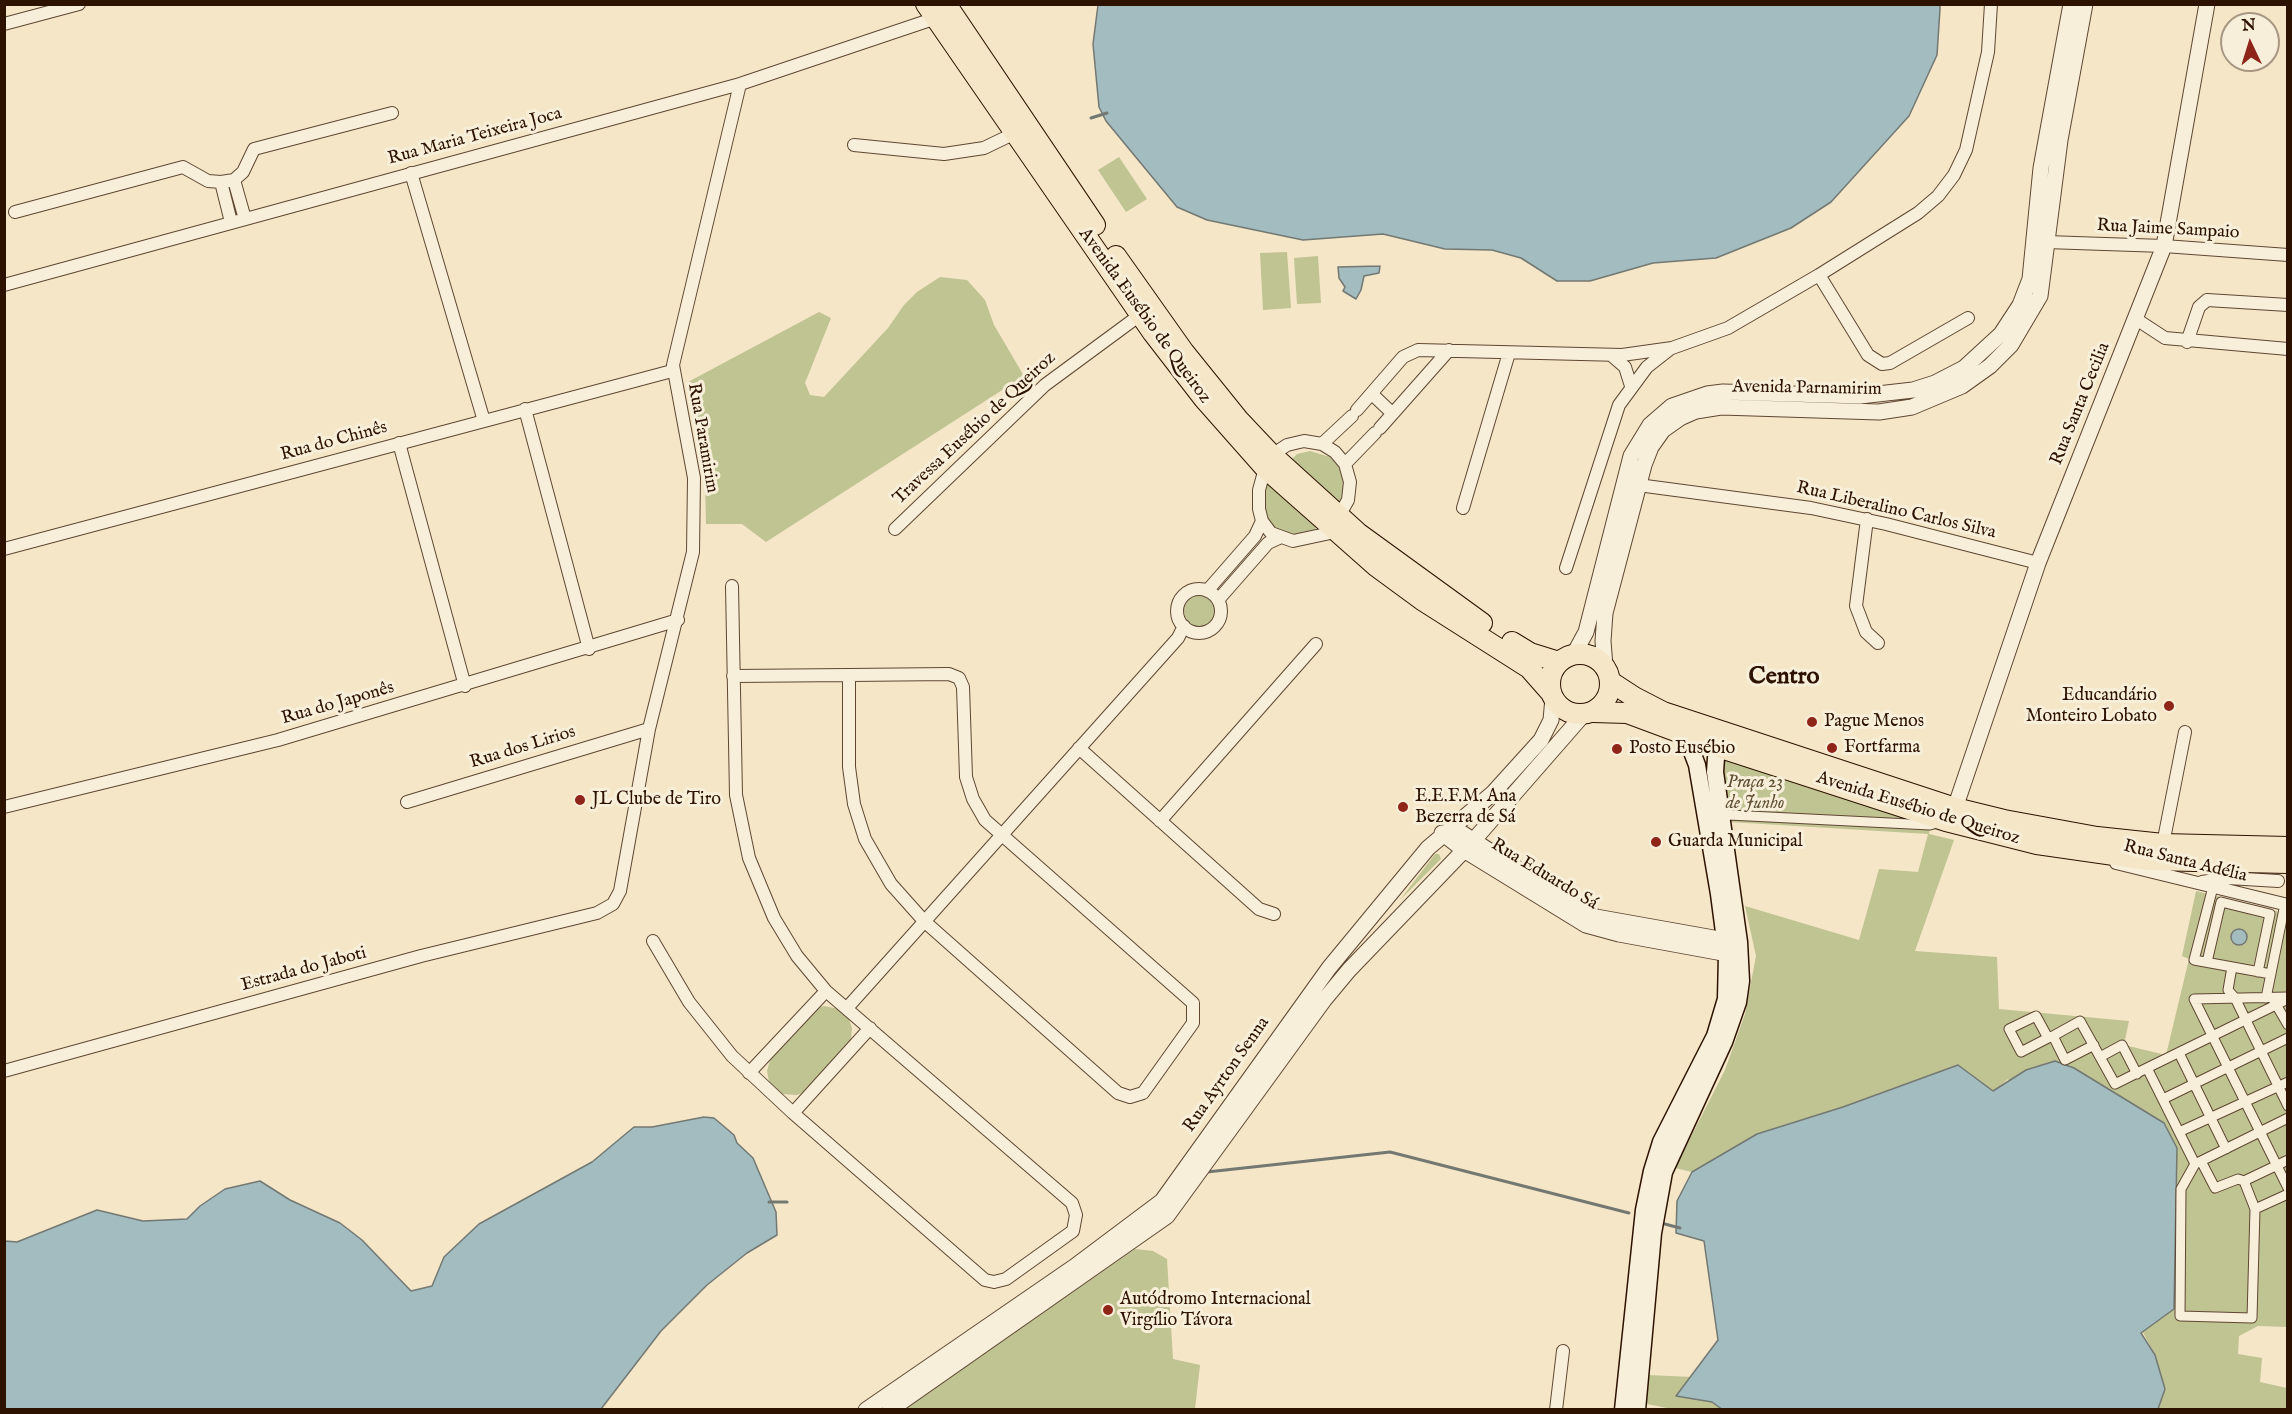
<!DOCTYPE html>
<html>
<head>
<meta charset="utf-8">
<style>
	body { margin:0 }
	#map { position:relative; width:2292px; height:1414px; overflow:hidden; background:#f4e6c6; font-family:"IM FELL English",serif }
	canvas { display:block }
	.frame { position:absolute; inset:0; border:6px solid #2d1200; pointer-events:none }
	.north { position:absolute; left:2220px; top:12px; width:60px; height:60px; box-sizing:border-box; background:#f8efda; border:2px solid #a79783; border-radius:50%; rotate:356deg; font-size:16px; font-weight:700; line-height:24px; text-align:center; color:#2d1200 }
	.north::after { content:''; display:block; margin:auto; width:21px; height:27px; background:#8f2418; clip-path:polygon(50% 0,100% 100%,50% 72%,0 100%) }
</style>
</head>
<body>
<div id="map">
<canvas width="2292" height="1414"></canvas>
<div class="frame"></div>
<div class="north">N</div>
</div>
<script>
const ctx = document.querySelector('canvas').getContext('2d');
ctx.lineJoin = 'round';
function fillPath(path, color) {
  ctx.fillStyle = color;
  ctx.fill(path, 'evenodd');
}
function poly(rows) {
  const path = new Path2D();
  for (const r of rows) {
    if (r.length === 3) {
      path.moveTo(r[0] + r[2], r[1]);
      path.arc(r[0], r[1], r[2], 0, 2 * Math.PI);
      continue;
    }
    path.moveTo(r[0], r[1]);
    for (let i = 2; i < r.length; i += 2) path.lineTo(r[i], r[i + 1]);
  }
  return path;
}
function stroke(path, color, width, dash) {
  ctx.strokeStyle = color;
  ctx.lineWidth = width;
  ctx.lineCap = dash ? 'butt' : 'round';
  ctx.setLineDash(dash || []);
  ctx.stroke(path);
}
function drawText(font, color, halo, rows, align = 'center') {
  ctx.font = font + ' "IM FELL English",serif';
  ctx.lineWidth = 6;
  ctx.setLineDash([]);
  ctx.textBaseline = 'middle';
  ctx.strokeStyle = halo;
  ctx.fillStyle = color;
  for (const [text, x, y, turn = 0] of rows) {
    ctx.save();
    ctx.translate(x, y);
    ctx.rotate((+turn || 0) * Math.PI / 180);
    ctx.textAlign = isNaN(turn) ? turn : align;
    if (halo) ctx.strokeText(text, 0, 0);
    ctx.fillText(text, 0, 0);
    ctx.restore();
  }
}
const green = poly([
	[1119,157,1147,199,1126,212,1098,170],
	[1287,252,1291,308,1263,310,1260,253],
	[1318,256,1321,303,1297,304,1294,258],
	[940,277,967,280,985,300,994,325,1024,376,766,542,742,524,706,524,705,481,688,382,819,312,831,318,805,383,810,395,824,397,888,328,904,305,917,292],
	[1310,451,1330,457,1340,467,1345,481,1340,503,1336,504,1290,461,1297,454],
	[1267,484,1271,484,1316,527,1315,531,1296,537,1276,531,1263,514,1264,491],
	[1200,611,16],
	[1728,755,1930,825,1929,834,1954,840,1915,951,1997,957,1999,1009,2129,1021,2124,1045,2166,1055,2189,959,2182,956,2196,891,2284,913,2287,922,2287,1327,2258,1326,2239,1336,2238,1354,2262,1358,2260,1382,2287,1388,2287,1409,2158,1409,2165,1389,2155,1355,2008,1079,1993,1092,1843,1107,1757,1134,1692,1172,1675,1168,1725,1070,1745,1014,1756,956,1745,906,1859,940,1879,869,1918,872,1928,834,1730,822,1720,763],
	[2235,930,2243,930,2245,944,2242,945,2235,945,2231,940],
	[1435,854,1439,854,1441,859,1400,900],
	[824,1006,839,1009,848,1017,852,1028,851,1040,807,1091,797,1095,781,1094,769,1082,767,1071,770,1060,814,1009],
	[1135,1249,1153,1251,1167,1259,1173,1359,1200,1365,1195,1409,902,1410],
	[1648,1375,1692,1377,1676,1396,1712,1402,1723,1409,1672,1409,1647,1404]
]);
const water = poly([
	[1098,5,1940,4,1940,9,1937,55,1909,116,1831,202,1791,228,1716,258,1653,263,1590,281,1557,281,1521,258,1492,250,1445,249,1383,234,1303,240,1207,220,1177,207,1106,121,1099,107,1093,44,1098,5],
	[1380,266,1379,273,1364,276,1361,290,1356,299,1343,291,1345,287,1339,278,1338,267,1380,266],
	[2239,937,8],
	[2055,1061,2074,1068,2164,1123,2177,1148,2174,1309,2141,1333,2155,1355,2165,1389,2158,1409,1723,1410,1712,1402,1676,1396,1718,1340,1704,1241,1676,1233,1677,1201,1692,1172,1757,1134,1843,1107,1958,1065,1993,1091,2026,1070,2055,1061],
	[704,1117,714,1118,734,1135,737,1143,753,1158,776,1212,777,1235,747,1253,707,1285,661,1331,601,1409,5,1409,5,1241,17,1242,97,1210,143,1221,187,1219,200,1206,225,1189,260,1181,290,1200,340,1223,362,1240,411,1291,432,1286,444,1257,479,1224,592,1162,634,1127,652,1127,704,1117]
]);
const stream = poly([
	[1091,118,1107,113],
	[1207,1172,1390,1152,1629,1213],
	[769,1202,787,1202],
	[1661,1223,1680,1228]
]);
const pedestrian = poly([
	[1723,819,1729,815,1930,825,1938,823],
	[2213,887,2194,960,2271,974],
	[2207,962,2221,902,2270,914,2258,972],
	[2232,967,2228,990,2235,998,2288,1106],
	[2288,997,2194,999,2288,1188],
	[2266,998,2285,904],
	[2288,999,2147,1068,2195,1164,2181,1189,2180,1316,2252,1318,2255,1209,2244,1181,2288,1160],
	[2274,1001,2288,1025],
	[2053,1036,2065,1060,2094,1045],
	[2048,1038,2036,1016,2009,1029,2021,1052,2048,1038,2053,1036,2080,1021,2115,1084,2147,1068],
	[2179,1053,2226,1149],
	[2100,1057,2122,1045,2137,1074],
	[2163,1099,2288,1038],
	[2179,1132,2288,1082],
	[2201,1161,2215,1188,2238,1179,2244,1181],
	[2195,1164,2288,1118],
	[2255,1209,2288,1194]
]);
const minor = poly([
	[4,24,79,4],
	[854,145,944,154,984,148,1015,133],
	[411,173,484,421],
	[234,180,245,219],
	[221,182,231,222],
	[15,212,183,167,208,181,221,182,234,180,243,172,254,149,392,113],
	[2046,242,2164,246,2288,255],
	[1819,275,1868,355,1882,364,1890,363,1968,318],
	[4,285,740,84,942,16],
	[2136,319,2165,338,2288,349],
	[2187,342,2199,307,2207,300,2288,305],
	[1611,355,1625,367,1631,386],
	[1372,394,1392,413],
	[525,409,589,649],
	[1357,410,1403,357,1418,350,1622,355,1672,348,1728,328,1819,275,1918,213,1938,196,1954,175,1966,150,1988,52,1991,4],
	[1380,428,1449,350],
	[399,443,465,686],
	[1322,444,1352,416],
	[1272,455,1287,445,1304,441,1322,444,1335,452,1345,464,1350,482,1348,500,1339,516],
	[1345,464,1375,433],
	[1265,468,1259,490,1259,509,1262,521,1271,533,1293,541,1335,532],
	[1638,485,1811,508,1886,524,2038,563],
	[1463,508,1509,353],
	[1867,519,1856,606,1866,632,1878,643],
	[895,529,1045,385,1140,315],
	[4,549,672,371],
	[1566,568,1619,405,1647,367,1670,349],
	[1199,611,22],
	[1207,591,1255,536,1262,521],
	[1218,600,1268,543,1279,538],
	[733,676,849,675,949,674,959,678,963,687,966,777,973,799,985,820,1193,1003,1193,1023,1143,1093,1130,1097,1118,1093,924,921,891,884,865,839,854,804,849,767,849,675],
	[1079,748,1259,909,1274,914],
	[407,802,649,729],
	[4,807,278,740,678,620],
	[1160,821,1316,644],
	[2163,844,2185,732],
	[2116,863,2288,905],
	[2202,882,2228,878,2278,881],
	[653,941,689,1002,732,1056,793,1113,985,1280,994,1282,1006,1279,1073,1231,1076,1215,1072,1203,826,991,797,956,774,918,749,858,736,795,732,586],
	[847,1008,1178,638,1184,626],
	[4,1071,421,956,597,913,613,904,620,891,649,729,693,552,694,478,673,365,740,84],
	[749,1073,826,991],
	[793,1113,870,1028],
	[1556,1410,1563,1351]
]);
const tertiary = poly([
	[1574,654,1586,632,1631,456,1650,425,1672,406,1707,394,1723,392,1860,396,1913,390,1935,383,1964,368,2001,334,2020,305,2030,279,2041,168,2071,4],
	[1605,666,1603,641,1605,613,1644,465,1651,447,1663,430,1680,418,1696,411,1721,407,1879,412,1912,407,1962,386,1990,366,2011,345,2040,296,2060,140,2085,4],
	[1955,808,2038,563,2164,246,2207,4],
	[1451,826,1570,903,1596,917,1736,942],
	[1442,833,1464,850,1586,925,1619,934,1739,956],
	[866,1410,1074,1267,1162,1201,1329,968,1428,848,1493,793,1541,740,1551,720,1553,698],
	[890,1410,1167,1216,1324,1000,1349,970,1473,841,1583,715]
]);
const secondary = poly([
	[1623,1410,1644,1210,1652,1171,1661,1142,1715,1036,1726,999,1727,955,1719,894,1697,765,1686,736],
	[1637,1410,1653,1233,1664,1172,1724,1042,1738,1002,1741,981,1739,942,1715,772,1716,758,1721,748]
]);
const primary = poly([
	[926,4,1153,333,1204,399,1265,468,1377,567,1422,600,1529,668,1551,693],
	[946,4,1095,225],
	[1116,256,1184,352,1238,419,1272,455,1358,533,1482,623],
	[1512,642,1530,653,1559,662],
	[1580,684,30],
	[1611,682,1634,697,1663,712,1955,808,2004,820,2097,837,2163,844,2288,847],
	[1593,712,1627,713,1721,748,1946,821,2037,844,2149,860,2288,863]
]);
const markers = [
	[2169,706,6,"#8f2418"],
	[1812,722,6,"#8f2418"],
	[1832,748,6,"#8f2418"],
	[1617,749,6,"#8f2418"],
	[580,800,6,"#8f2418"],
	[1403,807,6,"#8f2418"],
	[1656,842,6,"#8f2418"],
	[1108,1310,6,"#8f2418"]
];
const streetNames = [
	["Rua Maria Teixeira Joca",475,137,-15],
	["Rua Jaime Sampaio",2168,230,3],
	["Avenida Eusébio de Queiroz",1144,316,54],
	["Avenida Parnamirim",1807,389,1],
	["Rua Santa Cecilia",2081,404,-68],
	["Travessa Eusébio de Queiroz",975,429,-43],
	["Rua Paramirim",702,438,80],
	["Rua do Chinês",334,442,-15],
	["Rua Liberalino Carlos Silva",1896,511,13],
	["Rua do Japonês",338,704,-16],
	["Rua dos Lirios",523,748,-17],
	["Avenida Eusébio de Queiroz",1918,809,17],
	["Rua Santa Adélia",2185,862,14],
	["Rua Eduardo Sá",1544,875,31],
	["Estrada do Jaboti",304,970,-15],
	["Rua Ayrton Senna",1227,1075,-55]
];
const poiNames = [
	["Educandário",2157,696,"right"],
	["Monteiro Lobato",2157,717,"right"],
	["Pague Menos",1824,722],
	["Fortfarma",1844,748],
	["Posto Eusébio",1629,749],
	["E.E.F.M. Ana",1415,797],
	["Bezerra de Sá",1415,818],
	["JL Clube de Tiro",592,800],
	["Guarda Municipal",1668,842],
	["Autódromo Internacional",1120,1300],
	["Virgílio Távora",1120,1321]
];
const parkNames = [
	["Praça 23",1755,783],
	["de Junho",1755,804]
];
const districtNames = [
	["Centro",1784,678]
];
fillPath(green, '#c0c392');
fillPath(water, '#a2bcc0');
stroke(water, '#737873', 1.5);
stroke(stream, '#737873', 3);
stroke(pedestrian, '#5f4732', 11);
stroke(minor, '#5f4732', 14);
stroke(tertiary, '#5f4732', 17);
stroke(secondary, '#2d1200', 19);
stroke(primary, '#2d1200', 22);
stroke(pedestrian, '#f8efda', 9);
stroke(minor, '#f8efda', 12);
stroke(tertiary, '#f8efda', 15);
stroke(secondary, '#f8efda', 16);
stroke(primary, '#f4e6c6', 20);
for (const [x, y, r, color] of markers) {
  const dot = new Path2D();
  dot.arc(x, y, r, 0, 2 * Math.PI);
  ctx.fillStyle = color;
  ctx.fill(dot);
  stroke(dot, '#f8efda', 2);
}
drawText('18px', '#2d1200', '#f8efda', streetNames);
drawText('18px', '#2d1200', '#f8efda', poiNames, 'left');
drawText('italic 18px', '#605033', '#f8efda', parkNames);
drawText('bold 24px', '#2d1200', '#f8efda', districtNames);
</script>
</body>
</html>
